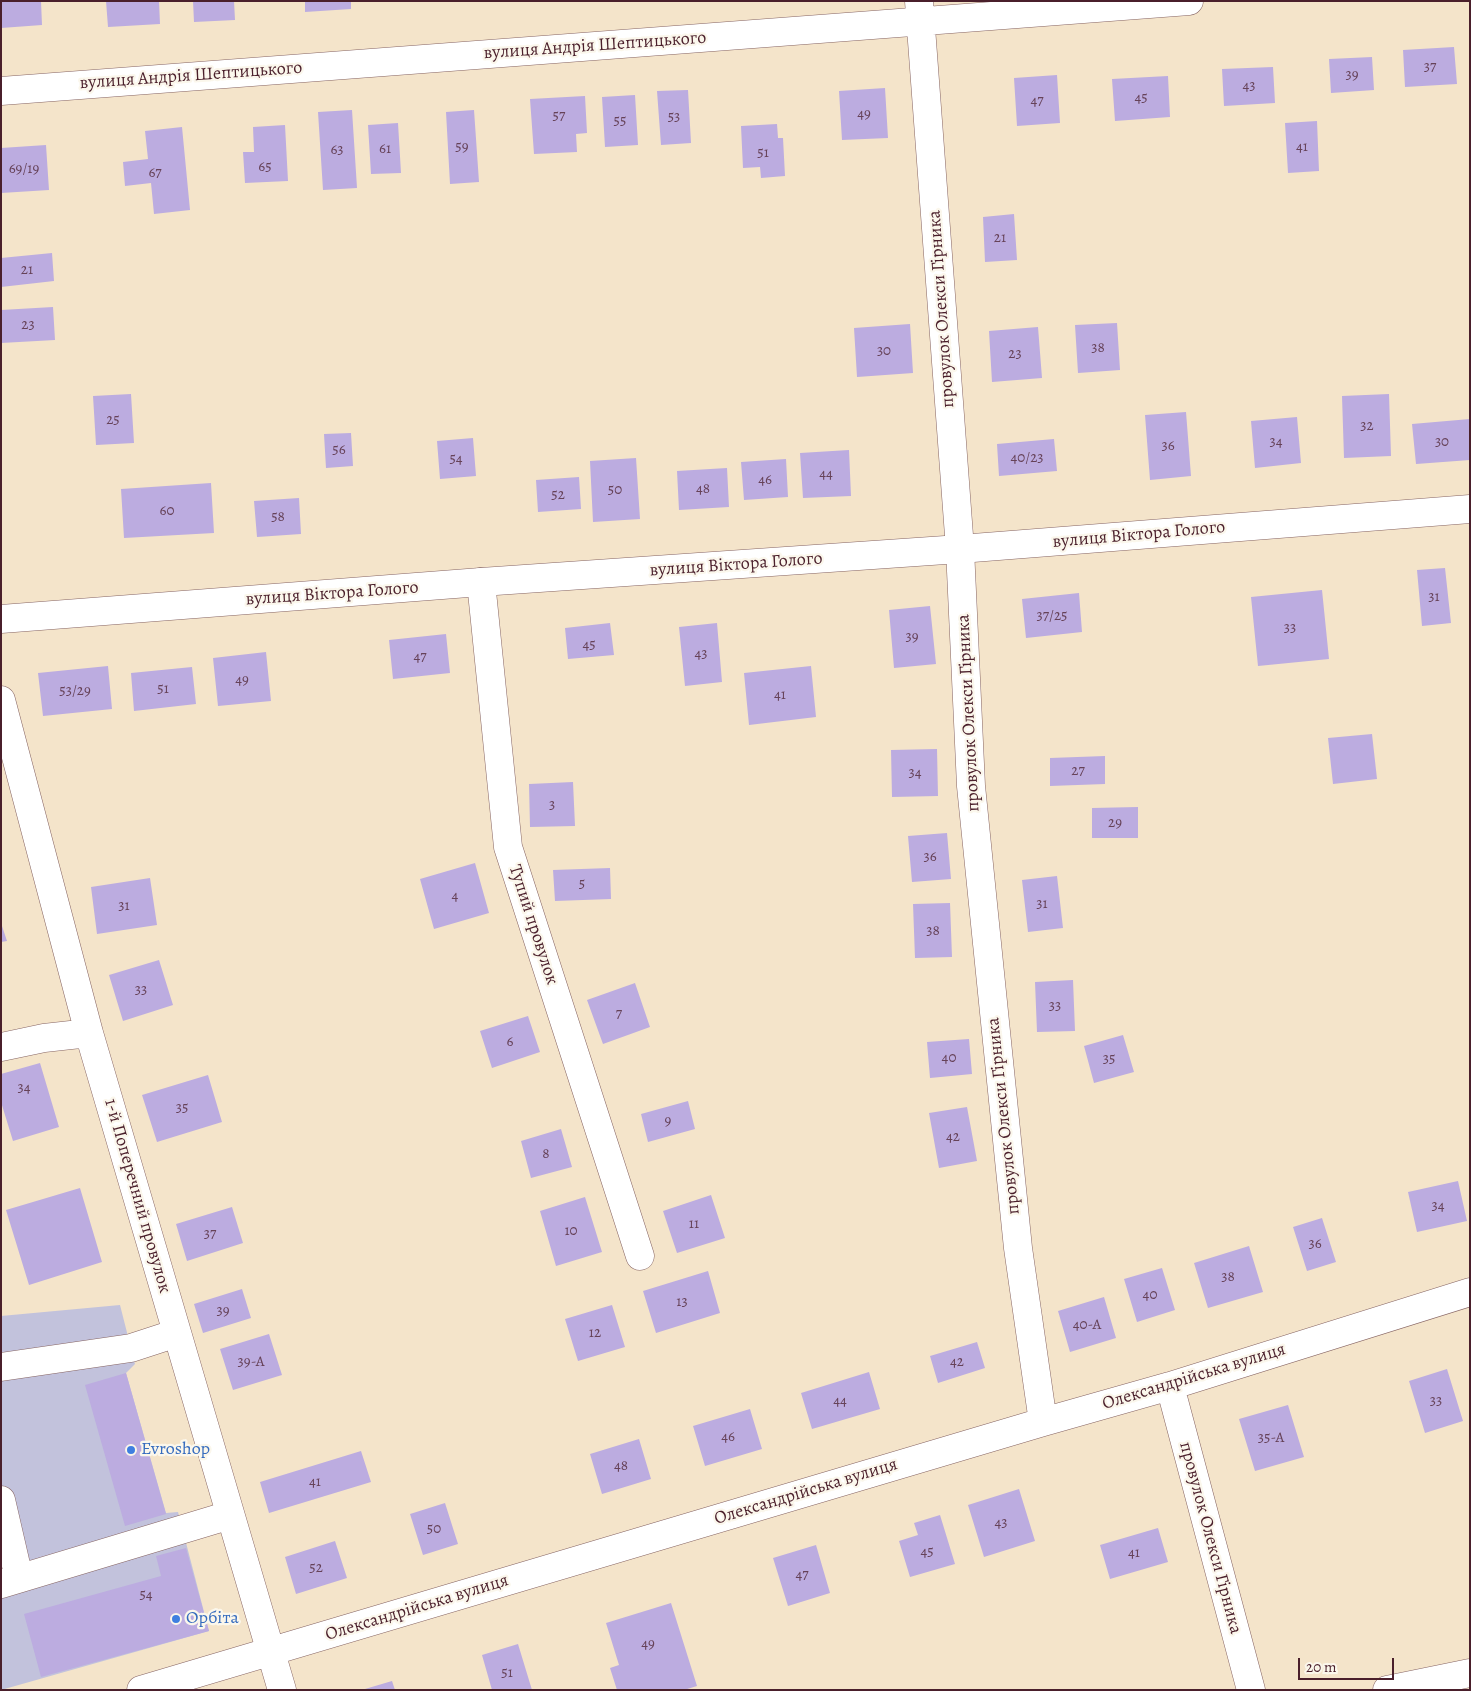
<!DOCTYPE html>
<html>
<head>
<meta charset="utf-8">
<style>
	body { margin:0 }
	#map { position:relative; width:1471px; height:1691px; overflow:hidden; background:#f4e4ca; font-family:Alegreya,serif }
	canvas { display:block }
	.frame { position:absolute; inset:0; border:2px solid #4a1f2b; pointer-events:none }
	.scale { position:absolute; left:1298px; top:1658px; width:96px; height:22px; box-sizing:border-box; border:2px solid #4a1f2b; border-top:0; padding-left:6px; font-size:15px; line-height:18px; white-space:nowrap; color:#4a1f2b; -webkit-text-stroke:4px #fbf7ec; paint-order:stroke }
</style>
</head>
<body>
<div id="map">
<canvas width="1471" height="1691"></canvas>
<div class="frame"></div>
<div class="scale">20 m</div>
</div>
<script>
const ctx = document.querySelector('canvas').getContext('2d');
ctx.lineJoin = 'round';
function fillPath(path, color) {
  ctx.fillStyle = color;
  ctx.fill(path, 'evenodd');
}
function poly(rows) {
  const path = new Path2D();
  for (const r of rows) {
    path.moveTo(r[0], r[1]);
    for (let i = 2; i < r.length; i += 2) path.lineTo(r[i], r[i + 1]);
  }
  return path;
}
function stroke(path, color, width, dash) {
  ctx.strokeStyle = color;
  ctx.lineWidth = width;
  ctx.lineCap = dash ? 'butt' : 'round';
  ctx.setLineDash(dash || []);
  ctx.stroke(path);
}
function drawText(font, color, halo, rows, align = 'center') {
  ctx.font = font + ' Alegreya,serif';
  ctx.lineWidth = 4.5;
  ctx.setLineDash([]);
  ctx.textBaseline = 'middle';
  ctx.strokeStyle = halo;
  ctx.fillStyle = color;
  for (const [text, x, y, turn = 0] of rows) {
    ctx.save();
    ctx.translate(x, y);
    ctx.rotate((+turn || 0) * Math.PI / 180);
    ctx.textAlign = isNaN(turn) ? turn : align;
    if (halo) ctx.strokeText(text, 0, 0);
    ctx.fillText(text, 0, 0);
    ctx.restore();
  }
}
const industrial = poly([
	[120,1305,135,1364,126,1373,166,1513,178,1512,209,1631,1,1690,1,1316]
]);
const building = poly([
	[1,1,41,1,42,25,1,28],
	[106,1,159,1,160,24,108,27],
	[193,1,234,1,235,20,194,22],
	[305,1,351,1,351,9,305,12],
	[1454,47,1457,84,1405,87,1403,50],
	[1372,57,1374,90,1331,93,1329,59],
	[1273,67,1275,103,1224,106,1222,69],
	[1057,75,1060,123,1017,126,1014,78],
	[1168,76,1170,117,1115,121,1112,79],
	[885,88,888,138,842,140,839,91],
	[688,90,691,143,661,145,657,91],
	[635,95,638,145,605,147,602,97],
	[585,96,587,133,576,134,577,152,534,154,530,99],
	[352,110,357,188,323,190,318,112],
	[474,110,479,182,450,184,446,112],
	[1317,121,1319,171,1288,173,1285,123],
	[398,123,401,173,371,174,368,125],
	[777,124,778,138,783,138,785,176,761,178,760,167,743,168,741,126],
	[285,125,288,181,245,183,243,152,254,152,253,127],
	[182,127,190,210,154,214,151,183,125,186,123,162,148,159,145,131],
	[46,145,49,190,1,193,1,148],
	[1014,214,1017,260,985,262,983,217],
	[52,253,54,281,1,287,1,258],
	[53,307,55,340,1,343,1,310],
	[1117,323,1120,370,1078,373,1075,325],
	[910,324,913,373,857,377,854,328],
	[1038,327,1042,378,992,382,989,331],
	[131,394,134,443,96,445,93,396],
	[1389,394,1391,456,1344,458,1342,396],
	[1186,412,1191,476,1150,480,1145,415],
	[1297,417,1301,463,1255,468,1251,421],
	[1470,419,1470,460,1416,464,1412,424],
	[351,433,353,466,326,468,324,434],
	[473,438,476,476,440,479,437,441],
	[1054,439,1057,471,999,476,997,444],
	[849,450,851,496,803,498,800,453],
	[636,458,640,519,593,522,590,461],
	[786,459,788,497,744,500,741,462],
	[727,468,729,507,679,510,677,471],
	[579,477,581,509,538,512,536,480],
	[211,483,214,533,124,538,121,489],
	[299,498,301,534,257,537,254,501],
	[1445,568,1451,623,1422,626,1417,570],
	[1322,590,1329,659,1258,666,1251,597],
	[1079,593,1082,632,1026,638,1022,599],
	[930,606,936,664,894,668,889,610],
	[610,623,614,655,568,659,565,628],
	[717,623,722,682,685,686,679,627],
	[446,634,450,673,393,679,389,640],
	[266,652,271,701,218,706,213,658],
	[108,666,112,709,43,716,38,673],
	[811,666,816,717,749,725,744,673],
	[192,667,196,704,134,711,131,673],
	[1372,734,1377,779,1333,784,1328,738],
	[937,749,938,796,892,797,891,750],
	[1105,756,1105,784,1050,786,1050,758],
	[573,782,575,826,530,827,529,784],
	[1138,807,1138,838,1092,838,1092,808],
	[947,833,951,879,912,882,908,836],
	[475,863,489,913,434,929,420,879],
	[610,868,611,899,555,901,553,870],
	[1057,876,1063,928,1028,932,1022,880],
	[150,878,157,925,97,934,91,887],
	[950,903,952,957,915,958,913,904],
	[1,923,7,941,1,942],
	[159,960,173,1005,123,1021,109,975],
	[1073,980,1075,1031,1037,1032,1035,982],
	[635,983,650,1027,603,1044,587,1000],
	[528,1016,540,1052,492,1068,480,1031],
	[1123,1035,1134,1072,1094,1083,1084,1046],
	[969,1039,972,1074,930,1078,927,1042],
	[40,1063,59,1127,13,1141,1,1102,1,1074],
	[208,1075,222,1122,157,1142,142,1095],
	[688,1101,695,1129,648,1142,641,1114],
	[967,1107,977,1161,939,1168,929,1113],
	[561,1129,572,1167,531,1178,521,1141],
	[1458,1181,1467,1221,1417,1232,1408,1192],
	[80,1188,102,1262,29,1285,6,1210],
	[711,1195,725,1238,677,1253,663,1211],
	[585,1197,602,1252,556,1266,540,1211],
	[232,1207,243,1243,187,1261,176,1224],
	[1322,1218,1336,1262,1307,1271,1293,1227],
	[1249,1246,1263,1292,1208,1308,1194,1263],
	[1162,1268,1175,1310,1137,1322,1124,1279],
	[708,1271,720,1313,656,1333,643,1291],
	[242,1289,251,1318,203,1333,194,1304],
	[1104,1297,1116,1338,1070,1352,1058,1311],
	[612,1305,625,1347,578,1361,565,1319],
	[269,1334,282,1375,233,1390,220,1349],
	[977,1342,985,1368,938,1383,930,1356],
	[1447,1369,1463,1421,1425,1433,1409,1381],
	[869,1372,880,1409,812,1429,801,1393],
	[126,1373,166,1514,125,1526,85,1385],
	[1288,1405,1304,1457,1255,1471,1239,1419],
	[750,1409,762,1449,705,1466,693,1426],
	[639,1439,651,1479,602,1494,590,1454],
	[361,1451,371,1482,269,1513,260,1482],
	[1019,1489,1035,1541,984,1557,968,1505],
	[445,1503,458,1544,423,1555,410,1514],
	[940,1515,955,1564,910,1577,899,1541,918,1535,914,1523],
	[1158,1528,1168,1562,1110,1579,1100,1545],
	[335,1541,347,1578,296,1594,285,1557],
	[816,1545,830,1593,788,1606,773,1558],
	[186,1548,209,1631,41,1677,24,1614,161,1576,156,1556],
	[671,1603,697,1686,684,1690,617,1690,610,1668,619,1665,606,1623],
	[518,1644,532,1690,492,1690,482,1655],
	[392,1681,395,1690,365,1690,365,1689]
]);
const minor = poly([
	[919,1,960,549,971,786,1018,1248,1043,1422],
	[1,91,1189,1],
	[481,582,508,847,640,1256],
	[1,700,89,1033,282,1690],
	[1,1047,44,1038,89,1033],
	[1,1367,131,1348,177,1333],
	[1170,1386,1251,1690],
	[1,1500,19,1578],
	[1,1584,230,1515],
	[141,1690,1043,1422,1170,1386,1470,1292],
	[1387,1690,1470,1673]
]);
const major = poly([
	[1,619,481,582,960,549,1470,509]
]);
const markers = [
	[131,1450,5,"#3f7fe0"],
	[176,1619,5,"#3f7fe0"]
];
const numberNames = [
	["37",1430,67],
	["39",1352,75],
	["43",1249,86],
	["45",1141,98],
	["47",1037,101],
	["49",864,114],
	["57",559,116],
	["53",674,117],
	["55",620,121],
	["59",462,147],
	["41",1302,147],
	["61",385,149],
	["63",337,150],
	["51",763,153],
	["65",265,167],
	["69/19",24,169],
	["67",155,173],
	["21",1000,238],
	["21",27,270],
	["23",28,325],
	["38",1098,348],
	["30",884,351],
	["23",1015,354],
	["25",113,420],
	["32",1367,426],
	["34",1276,442],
	["30",1442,442],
	["36",1168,446],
	["56",339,450],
	["40/23",1027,458],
	["54",456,459],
	["44",826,474],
	["46",765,480],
	["48",703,489],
	["50",615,490],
	["52",558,495],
	["60",167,511],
	["58",278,517],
	["31",1434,597],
	["37/25",1052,616],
	["33",1290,628],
	["39",912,637],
	["45",589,645],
	["43",701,654],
	["47",420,657],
	["49",242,680],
	["51",163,689],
	["53/29",75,691],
	["41",780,695],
	["27",1078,771],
	["34",915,773],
	["3",552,805],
	["29",1115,823],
	["36",930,857],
	["5",582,884],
	["4",455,896],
	["31",1042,904],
	["31",124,906],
	["38",933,931],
	["33",141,990],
	["33",1055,1006],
	["7",619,1014],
	["6",510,1042],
	["40",949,1058],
	["35",1109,1059],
	["34",24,1088],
	["35",182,1108],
	["9",668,1121],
	["42",953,1137],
	["8",546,1154],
	["34",1438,1206],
	["11",694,1224],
	["10",571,1231],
	["37",210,1234],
	["36",1315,1244],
	["38",1228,1277],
	["40",1150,1295],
	["13",682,1302],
	["39",223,1311],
	["40-А",1087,1325],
	["12",595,1333],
	["39-А",251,1362],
	["42",957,1362],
	["44",840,1401],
	["33",1436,1401],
	["46",728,1437],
	["35-А",1271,1438],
	["48",621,1466],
	["41",315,1482],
	["43",1001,1523],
	["50",434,1529],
	["45",927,1552],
	["41",1134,1553],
	["52",316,1568],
	["47",802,1575],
	["54",146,1595],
	["49",648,1644],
	["51",507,1673]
];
const streetNames = [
	["вулиця Андрія Шептицького",595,46,-4],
	["вулиця Андрія Шептицького",191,76,-4],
	["провулок Олекси Гірника",942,309,-94],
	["вулиця Віктора Голого",1139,535,-5],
	["вулиця Віктора Голого",736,565,-4],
	["вулиця Віктора Голого",332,594,-4],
	["провулок Олекси Гірника",969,713,-93],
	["Тупий провулок",533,925,72],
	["провулок Олекси Гірника",1004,1116,-96],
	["1-й Поперечний провулок",137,1196,74],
	["Олександрійська вулиця",1194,1377,-17],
	["Олександрійська вулиця",806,1492,-17],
	["провулок Олекси Гірника",1210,1538,75],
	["Олександрійська вулиця",417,1608,-17]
];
const shopNames = [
	["Evroshop",141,1450],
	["Орбіта",186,1619]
];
fillPath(industrial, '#c2c2dc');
fillPath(building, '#bcace0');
stroke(minor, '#866463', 29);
stroke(major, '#866463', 29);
stroke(minor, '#fff', 28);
stroke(major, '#fff', 28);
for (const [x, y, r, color] of markers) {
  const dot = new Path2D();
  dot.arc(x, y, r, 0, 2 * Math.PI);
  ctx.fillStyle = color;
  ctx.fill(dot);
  stroke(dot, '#fbf7ec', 2);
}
drawText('15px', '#664258', null, numberNames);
drawText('18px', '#4a1f2b', '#fbf7ec', streetNames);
drawText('18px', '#366cbe', '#fbf7ec', shopNames, 'left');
</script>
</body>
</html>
